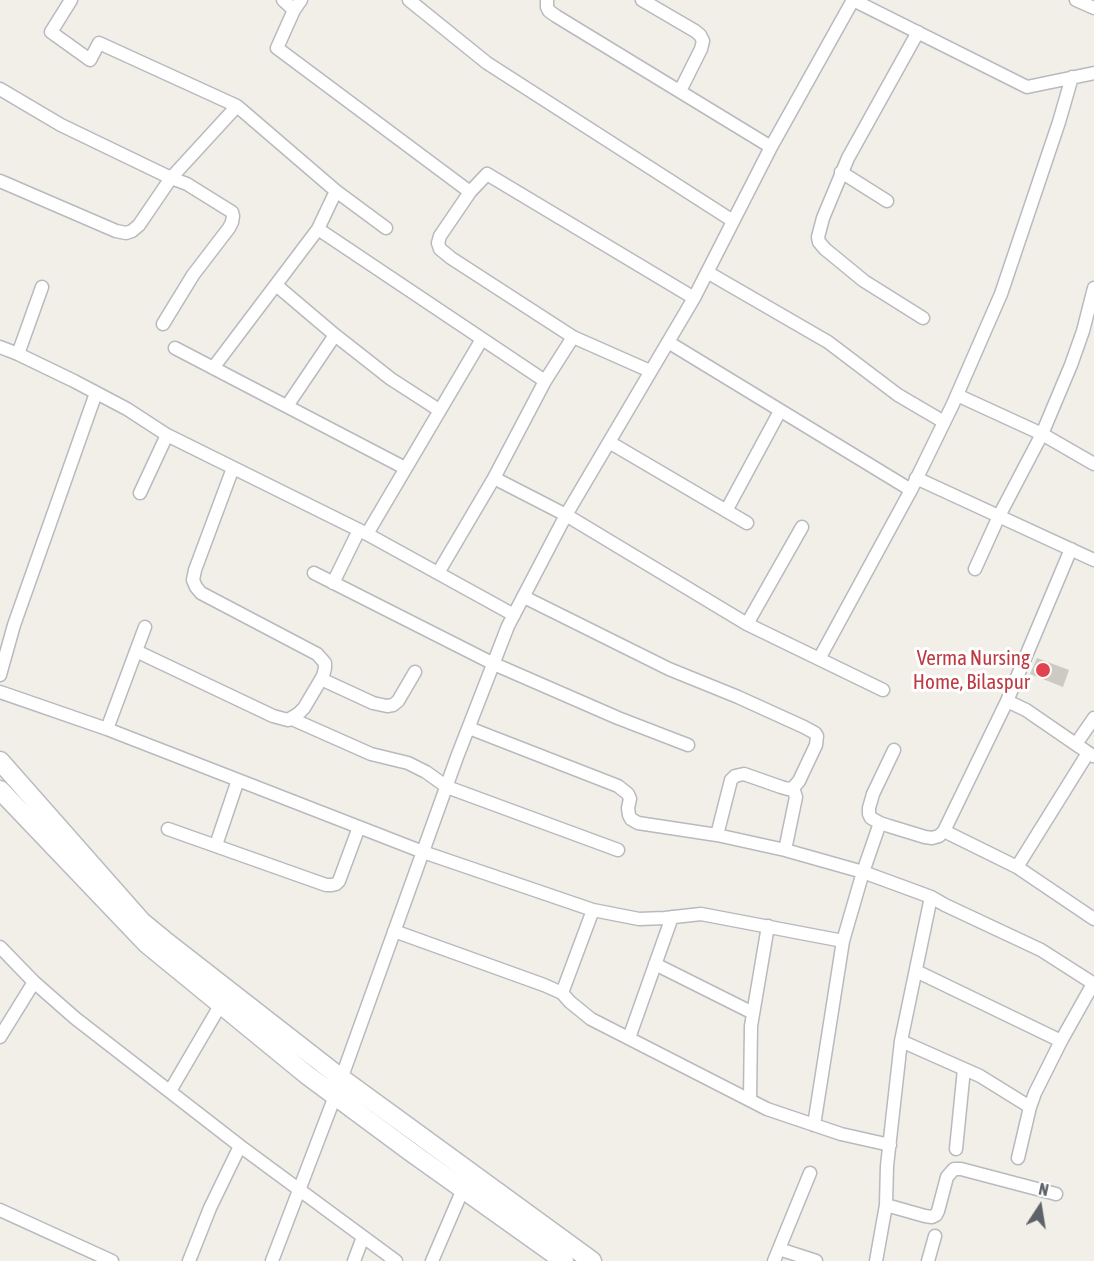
<!DOCTYPE html>
<html>
<head>
<meta charset="utf-8">
<style>
	body { margin:0 }
	#map { position:relative; width:1094px; height:1261px; overflow:hidden; background:#f1efe7; font-family:"Asap Condensed",sans-serif }
	canvas { display:block }
	.north { position:absolute; left:1010px; top:1177px; width:60px; height:60px; -webkit-text-stroke:4px #fff; paint-order:stroke; rotate:12deg; font-size:16px; font-weight:700; line-height:24px; text-align:center; color:#5e6368 }
	.north::after { content:''; display:block; margin:auto; width:21px; height:27px; background:#5e6368; clip-path:polygon(50% 0,100% 100%,50% 72%,0 100%) }
</style>
</head>
<body>
<div id="map">
<canvas width="1094" height="1261"></canvas>
<div class="north">N</div>
</div>
<script>
const ctx = document.querySelector('canvas').getContext('2d');
ctx.lineJoin = 'round';
function fillPath(path, color) {
  ctx.fillStyle = color;
  ctx.fill(path, 'evenodd');
}
function poly(rows) {
  const path = new Path2D();
  for (const r of rows) {
    path.moveTo(r[0], r[1]);
    for (let i = 2; i < r.length; i += 2) path.lineTo(r[i], r[i + 1]);
  }
  return path;
}
function stroke(path, color, width, dash) {
  ctx.strokeStyle = color;
  ctx.lineWidth = width;
  ctx.lineCap = dash ? 'butt' : 'round';
  ctx.setLineDash(dash || []);
  ctx.stroke(path);
}
function drawText(font, color, halo, rows, align = 'center') {
  ctx.font = font + ' "Asap Condensed",sans-serif';
  ctx.lineWidth = 6;
  ctx.setLineDash([]);
  ctx.textBaseline = 'middle';
  ctx.strokeStyle = halo;
  ctx.fillStyle = color;
  for (const [text, x, y, turn = 0] of rows) {
    ctx.save();
    ctx.translate(x, y);
    ctx.rotate((+turn || 0) * Math.PI / 180);
    ctx.textAlign = isNaN(turn) ? turn : align;
    if (halo) ctx.strokeText(text, 0, 0);
    ctx.fillText(text, 0, 0);
    ctx.restore();
  }
}
const building = poly([
	[1037,658,1069,670,1063,687,1030,674]
]);
const street = poly([
	[71,0,51,32,90,60,99,43,237,106,336,191,318,229,545,381,573,337,650,371],
	[283,0,294,10,277,48,470,192,487,174,694,298],
	[409,0,487,63,733,221],
	[547,0,547,7,549,11,556,16,771,147],
	[642,0,695,31,700,35,703,41,701,49,680,91],
	[853,0,1027,87,1094,73],
	[1076,0,1094,8],
	[294,10,301,0],
	[918,32,848,158,823,218,818,237,819,242,825,249,864,281,923,318],
	[0,89,61,125,171,178,237,106],
	[841,172,887,201],
	[0,181,116,231,126,233,132,231,139,225,171,178,187,184,232,212,233,216,232,222,229,228,193,275,163,324],
	[336,191,386,228],
	[470,192,440,236,438,243,440,249,451,258,573,337],
	[707,272,828,342,898,395,944,422],
	[276,285,335,335,391,379,439,410],
	[668,342,911,490],
	[0,347,18,354,74,381,127,409,167,435,367,534,514,615],
	[175,348,405,468],
	[18,354,42,287],
	[213,368,318,229],
	[545,381,494,478,566,515,747,624,883,690],
	[957,395,1042,434,1094,464],
	[287,406,335,335],
	[609,442,747,523],
	[916,478,1094,560],
	[140,493,167,435],
	[726,511,780,411],
	[367,534,482,339],
	[975,569,999,516,1042,434,1071,365,1083,331,1094,288],
	[314,573,494,664,618,718,688,745],
	[438,573,494,478],
	[333,583,359,530],
	[524,597,669,669,738,697,804,727,815,733,817,736,816,745,799,781,793,788,788,789,781,787,744,774,735,776,731,780,717,835],
	[747,624,802,527],
	[136,651,273,716,288,720,298,714,304,708,323,676,325,668,325,663,317,654,201,593,196,587,193,580,195,570,233,468],
	[819,659,911,490,953,404,1001,294,1059,122,1072,77],
	[0,675,14,625,96,393],
	[321,679,373,703,387,706,393,705,398,701,415,672],
	[0,692,107,729,423,852,593,910,639,919,665,918,701,914,843,941],
	[1007,701,1026,710,1093,756],
	[292,719,371,754,408,763,426,772,447,787,618,850],
	[469,728,618,786,628,794,630,799,628,808,629,815,631,819,638,823,717,835,785,850,863,872,931,897,945,905,1041,950,1094,984],
	[107,729,145,627],
	[1076,744,1094,718],
	[894,750,873,794,869,808,869,814,871,818,880,823,889,826,925,837,932,838,939,836,944,831,1007,701,1071,549],
	[168,829,326,885,332,885,336,884,339,881,359,827],
	[944,831,1017,867,1094,919],
	[216,845,238,780],
	[785,850,796,797,793,788],
	[1017,867,1088,753],
	[394,931,544,985,562,993,570,1002,591,1019,767,1109,841,1134,890,1145],
	[0,947,34,982,75,1018,240,1146,396,1261],
	[655,964,753,1013],
	[916,971,1061,1041],
	[562,993,593,910],
	[0,1037,34,982],
	[629,1038,672,917],
	[901,1041,980,1076,1030,1107],
	[170,1091,221,1004],
	[750,1100,751,1026,768,926],
	[814,1125,843,941,863,872,880,823],
	[956,1149,964,1069],
	[1018,1158,1030,1107,1035,1093,1061,1041,1093,984],
	[886,1205,925,1216,932,1217,936,1215,938,1211,947,1177,954,1169,961,1169,1056,1194],
	[0,1210,112,1261],
	[779,1249,816,1261],
	[189,1261,210,1208,240,1146],
	[272,1261,335,1096,457,757,508,626,566,515,694,298,771,147,853,0],
	[354,1261,363,1237],
	[432,1261,463,1189],
	[774,1261,810,1173],
	[876,1261,886,1205,887,1166,901,1041,931,897],
	[928,1261,935,1236]
]);
const secondary = poly([
	[0,761,142,922,164,940,341,1078,592,1261],
	[0,790,147,944,307,1075,411,1152,564,1261]
]);
const markers = [
	[1043,670,8,"#e0444e"]
];
const healthNames = [
	["Verma Nursing",1030,658],
	["Home, Bilaspur",1030,682]
];
fillPath(building, '#cdcac4');
stroke(street, '#b7babe', 15);
stroke(secondary, '#b8bcc1', 21);
stroke(street, '#fff', 12);
stroke(secondary, '#fff', 18);
for (const [x, y, r, color] of markers) {
  const dot = new Path2D();
  dot.arc(x, y, r, 0, 2 * Math.PI);
  ctx.fillStyle = color;
  ctx.fill(dot);
  stroke(dot, '#fff', 2);
}
drawText('21px', '#be3a42', '#fff', healthNames, 'right');
</script>
</body>
</html>
